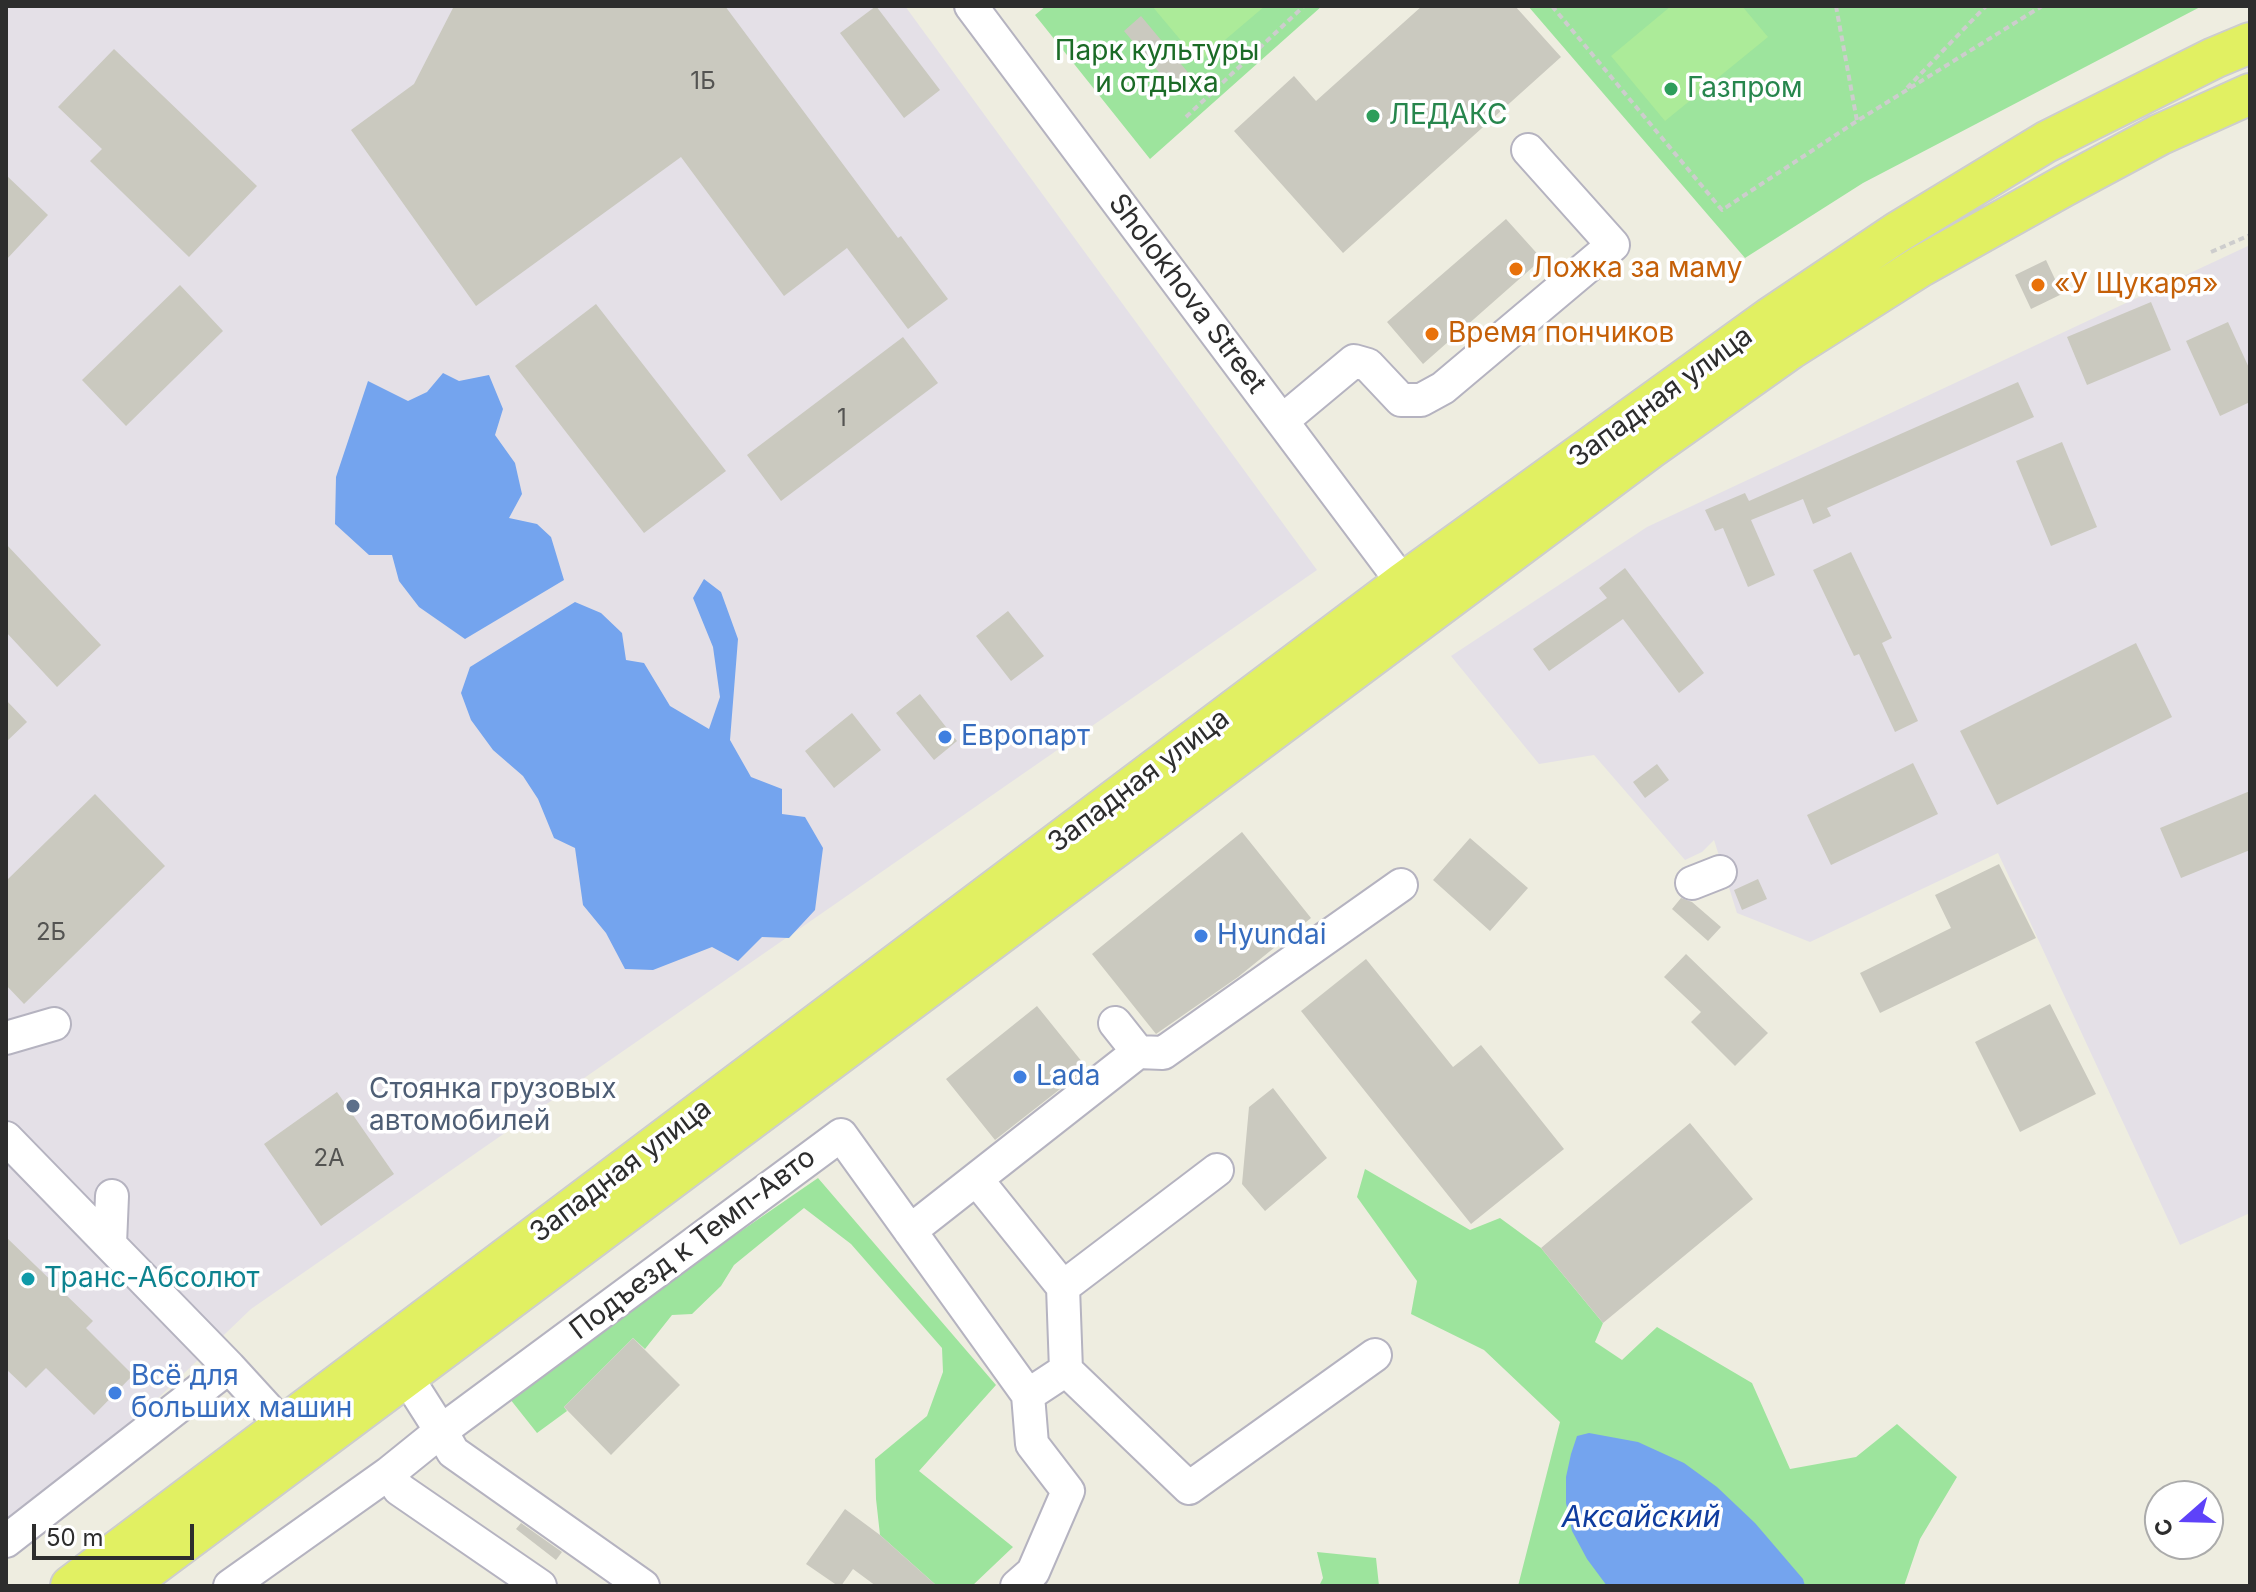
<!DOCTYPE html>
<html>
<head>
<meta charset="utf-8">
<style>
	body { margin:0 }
	#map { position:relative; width:2256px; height:1592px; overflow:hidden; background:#eeede0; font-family:Inter,sans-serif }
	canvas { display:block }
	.frame { position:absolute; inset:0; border:8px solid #2d2d2d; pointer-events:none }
	.north { position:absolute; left:2144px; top:1480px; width:80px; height:80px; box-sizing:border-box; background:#fff; border:2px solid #ababab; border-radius:50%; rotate:250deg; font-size:22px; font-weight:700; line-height:32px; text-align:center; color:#2d2d2d }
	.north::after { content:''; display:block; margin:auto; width:28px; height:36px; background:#5e42f9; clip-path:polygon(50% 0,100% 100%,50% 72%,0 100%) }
	.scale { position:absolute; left:32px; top:1524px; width:162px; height:36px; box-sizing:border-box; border:4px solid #2d2d2d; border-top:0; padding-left:10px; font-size:24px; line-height:28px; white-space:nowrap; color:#2d2d2d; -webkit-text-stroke:6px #fff; paint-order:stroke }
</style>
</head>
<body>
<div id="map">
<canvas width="2256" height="1592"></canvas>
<div class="frame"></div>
<div class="north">С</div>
<div class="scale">50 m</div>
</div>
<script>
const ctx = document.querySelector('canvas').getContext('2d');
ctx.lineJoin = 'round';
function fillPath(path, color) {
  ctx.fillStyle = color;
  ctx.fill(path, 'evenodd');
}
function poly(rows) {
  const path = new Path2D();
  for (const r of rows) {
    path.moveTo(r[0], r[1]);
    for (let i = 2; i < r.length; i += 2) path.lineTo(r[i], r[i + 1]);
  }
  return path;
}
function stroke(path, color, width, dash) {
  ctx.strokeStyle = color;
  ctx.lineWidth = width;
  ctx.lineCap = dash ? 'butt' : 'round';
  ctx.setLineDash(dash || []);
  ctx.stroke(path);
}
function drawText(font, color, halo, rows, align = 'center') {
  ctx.font = font + ' Inter,sans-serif';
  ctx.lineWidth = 7;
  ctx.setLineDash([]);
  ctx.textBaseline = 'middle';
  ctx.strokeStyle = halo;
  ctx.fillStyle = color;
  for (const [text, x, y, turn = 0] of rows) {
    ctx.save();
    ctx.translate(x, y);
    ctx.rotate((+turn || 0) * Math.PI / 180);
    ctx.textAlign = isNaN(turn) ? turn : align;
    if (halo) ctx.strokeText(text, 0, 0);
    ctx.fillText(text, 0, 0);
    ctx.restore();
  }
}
const industrial = poly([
	[6,6,905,6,1317,570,251,1309,6,1544],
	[2250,245,2250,1213,2180,1245,1998,853,1810,942,1737,913,1714,840,1702,852,1685,860,1594,755,1539,764,1451,656,1647,527]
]);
const green = poly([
	[1046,6,1322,6,1150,159,1035,15],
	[1528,6,2202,6,1863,183,1745,258],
	[1365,1169,1470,1230,1500,1218,1541,1248,1603,1323,1595,1342,1622,1360,1657,1327,1752,1383,1790,1469,1856,1457,1897,1424,1957,1477,1920,1539,1904,1586,1518,1586,1560,1422,1484,1350,1411,1314,1417,1281,1357,1197],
	[818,1178,996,1385,919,1471,1013,1547,972,1586,937,1586,880,1535,876,1499,875,1459,927,1416,943,1372,942,1348,851,1244,804,1208,734,1265,721,1286,692,1314,672,1315,645,1349,633,1338,564,1407,567,1411,537,1433,510,1399,680,1273],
	[1317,1552,1376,1558,1379,1586,1319,1586,1323,1578]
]);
const pitch = poly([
	[1152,6,1265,6,1199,62],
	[1671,6,1742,6,1768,37,1665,121,1611,56]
]);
const water = poly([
	[443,373,459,381,489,375,503,409,495,435,515,463,522,494,509,518,537,524,551,537,564,580,465,639,419,607,399,581,392,555,369,555,335,524,336,477,368,381,408,401,427,392],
	[704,579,721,592,738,639,730,740,751,777,782,789,782,814,805,817,823,848,815,910,789,938,762,937,738,961,712,947,653,970,625,969,606,933,583,905,575,848,554,838,538,799,523,776,493,750,471,720,461,693,470,667,575,602,601,613,622,633,626,660,644,663,670,706,709,729,720,697,713,647,693,598],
	[1589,1433,1638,1442,1684,1463,1717,1487,1755,1523,1803,1579,1805,1586,1607,1586,1587,1559,1572,1531,1566,1503,1566,1477,1571,1454,1577,1436]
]);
const building = poly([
	[454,6,725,6,898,238,901,236,948,299,908,329,847,248,784,296,681,157,476,306,351,130,414,84],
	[876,6,940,90,904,118,840,33],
	[1422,6,1515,6,1561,57,1343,253,1234,131,1294,76,1316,101],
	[1141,16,1191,76,1174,90,1124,31],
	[114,49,257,186,189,257,90,161,102,149,58,107],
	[6,175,48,215,6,260],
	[1506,219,1542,259,1423,364,1387,322],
	[2046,260,2062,294,2031,309,2015,275],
	[180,285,223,331,126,426,82,380],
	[2151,302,2171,350,2087,385,2067,337],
	[596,304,726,471,644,533,515,366],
	[2228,322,2250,370,2250,402,2220,416,2186,341],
	[903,337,938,383,781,501,747,455],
	[2018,382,2034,417,1827,508,1831,516,1813,524,1803,499,1751,520,1775,575,1748,587,1723,528,1715,531,1705,510,1745,493,1749,501],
	[2062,442,2097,527,2051,546,2016,461],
	[6,544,101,645,57,687,6,632],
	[1851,552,1892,638,1882,643,1918,721,1895,732,1859,654,1854,656,1813,570],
	[1625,568,1704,673,1679,693,1623,619,1549,671,1533,649,1607,598,1599,588],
	[1008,611,1044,656,1011,681,976,636],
	[2136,643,2172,717,1997,805,1960,731],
	[920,694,957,741,934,760,896,713],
	[6,700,27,722,6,742],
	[852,713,881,750,834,788,805,751],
	[1913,763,1938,814,1831,865,1807,815],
	[1657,764,1669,780,1645,798,1633,782],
	[2250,791,2250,850,2181,878,2160,828],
	[95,794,165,866,24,1004,6,985,6,881],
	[1242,832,1311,918,1238,977,1156,1034,1092,954],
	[1470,838,1528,888,1490,931,1433,880],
	[1999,864,2036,938,1880,1013,1860,973,1951,928,1935,895],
	[1758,879,1767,899,1742,910,1734,890],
	[1681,898,1692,902,1721,927,1708,941,1672,909],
	[1686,954,1768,1033,1735,1066,1691,1022,1701,1012,1664,977],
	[1366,959,1453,1067,1481,1045,1564,1149,1471,1224,1301,1011],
	[2050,1004,2096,1094,2020,1132,1975,1042],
	[1037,1006,1087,1068,995,1140,946,1079],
	[1273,1088,1327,1158,1265,1211,1242,1184,1249,1107],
	[337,1092,394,1174,321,1226,264,1144],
	[1690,1123,1753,1199,1603,1323,1541,1248],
	[6,1237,93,1321,86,1328,133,1375,94,1415,46,1368,26,1388,6,1369],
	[633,1338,680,1385,611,1455,564,1407],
	[845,1509,880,1535,937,1586,876,1586,853,1569,841,1586,838,1586,806,1564],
	[521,1523,562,1552,556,1560,516,1529]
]);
const path = poly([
	[1552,6,1722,210,1857,121,2042,6],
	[1836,6,1857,121],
	[1907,88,1986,6],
	[1186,117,1304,6],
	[2211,252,2250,235]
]);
const minor = poly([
	[971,6,1403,583],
	[1282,421,1354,361,1368,365,1401,400,1421,400,1443,388,1613,245,1528,150],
	[1692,883,1720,872],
	[6,1038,54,1024],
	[1138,1052,1163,1053,1401,885],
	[6,1138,229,1367,283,1426],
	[977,1180,1063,1287,1217,1170],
	[910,1231,1138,1052,1115,1023],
	[110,1244,112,1196],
	[1063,1287,1066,1370],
	[406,1376,441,1431,841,1135,1028,1395,1066,1370,1189,1488,1375,1355],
	[6,1541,229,1367],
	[230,1586,389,1473],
	[540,1586,399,1489,389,1473,441,1431,453,1452,643,1586],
	[1017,1586,1033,1572,1068,1491,1032,1444,1028,1395]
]);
const major = poly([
	[71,1586,1403,583,1770,318,1898,232,2046,142,2214,58,2250,43],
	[125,1586,1649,449,1790,349,1921,266,2064,186,2159,135,2250,94]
]);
const markers = [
	[1671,89,8,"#2e9e5b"],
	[1373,116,8,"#2e9e5b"],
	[1516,269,8,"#e8710a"],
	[2038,285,8,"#e8710a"],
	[1432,334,8,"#e8710a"],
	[945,737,8,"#3f7fe0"],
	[1201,936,8,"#3f7fe0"],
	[1020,1077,8,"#3f7fe0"],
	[353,1106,8,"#5c6f8a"],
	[28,1279,8,"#0f9aa8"],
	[115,1393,8,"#3f7fe0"]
];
const numberNames = [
	["1Б",703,82],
	["1",842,419],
	["2Б",51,933],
	["2А",329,1159]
];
const parkNames = [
	["Парк культуры",1157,52],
	["и отдыха",1157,84]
];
const leisureNames = [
	["Газпром",1687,89],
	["ЛЕДАКС",1389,116]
];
const foodNames = [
	["Ложка за маму",1532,269],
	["«У Щукаря»",2054,285],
	["Время пончиков",1448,334]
];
const streetNames = [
	["Sholokhova Street",1187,294,53],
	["Западная улица",1661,397,-36],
	["Западная улица",1139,781,-37],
	["Западная улица",621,1171,-37],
	["Подъезд к Темп-Авто",693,1244,-37]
];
const shopNames = [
	["Европарт",961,737],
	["Hyundai",1217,936],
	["Lada",1036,1077],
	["Всё для",131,1377],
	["больших машин",131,1409]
];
const serviceNames = [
	["Стоянка грузовых",369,1090],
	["автомобилей",369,1122]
];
const cultureNames = [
	["Транс-Абсолют",44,1279]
];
const waterNames = [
	["Аксайский",1641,1518]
];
fillPath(industrial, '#e4e0e7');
fillPath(green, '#9de49d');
fillPath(pitch, '#aceb99');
fillPath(water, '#74a4ee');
fillPath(building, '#cac9bf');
stroke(minor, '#b5b3c0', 36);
stroke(major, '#cdcdcd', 44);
stroke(path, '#cdcdcd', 4, [6, 4]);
stroke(minor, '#fff', 32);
stroke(major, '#e1f062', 40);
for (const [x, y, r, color] of markers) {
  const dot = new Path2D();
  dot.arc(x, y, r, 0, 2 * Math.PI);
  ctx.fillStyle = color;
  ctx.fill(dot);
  stroke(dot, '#fff', 3);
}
drawText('24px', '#545452', null, numberNames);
drawText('28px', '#1b6b26', '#fff', parkNames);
drawText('28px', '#27864d', '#fff', leisureNames, 'left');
drawText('28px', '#c56008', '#fff', foodNames, 'left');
drawText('28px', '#2d2d2d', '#fff', streetNames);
drawText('28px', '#366cbe', '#fff', shopNames, 'left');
drawText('28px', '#4e5e75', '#fff', serviceNames, 'left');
drawText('28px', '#0d838f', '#fff', cultureNames, 'left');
drawText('italic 30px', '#0f3c9f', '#fff', waterNames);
</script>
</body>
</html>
